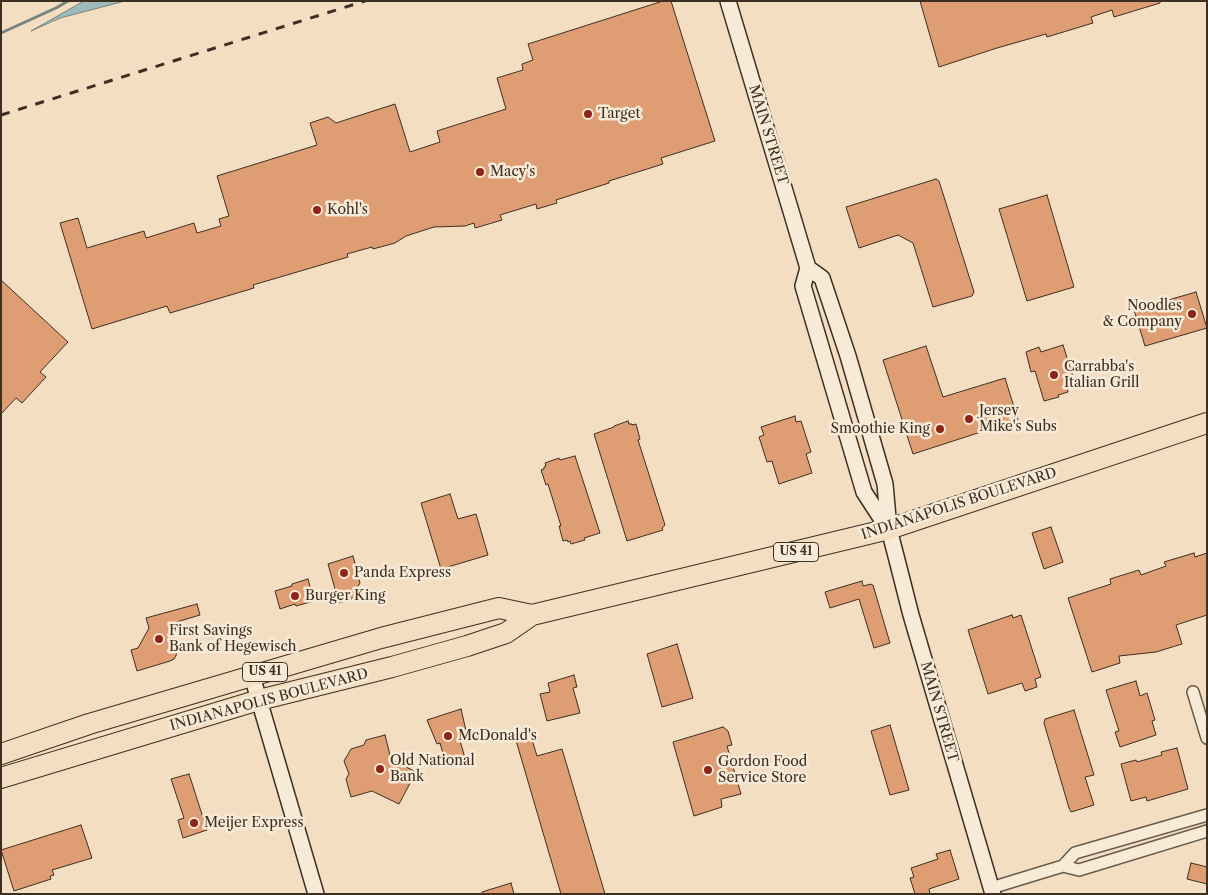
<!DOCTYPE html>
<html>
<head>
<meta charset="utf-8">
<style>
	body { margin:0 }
	#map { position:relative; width:1208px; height:895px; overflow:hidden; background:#f3dec2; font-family:"Libre Caslon Text",serif }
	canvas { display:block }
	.frame { position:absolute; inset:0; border:2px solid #3d2f21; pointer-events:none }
</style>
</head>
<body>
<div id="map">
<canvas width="1208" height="895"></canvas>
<div class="frame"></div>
</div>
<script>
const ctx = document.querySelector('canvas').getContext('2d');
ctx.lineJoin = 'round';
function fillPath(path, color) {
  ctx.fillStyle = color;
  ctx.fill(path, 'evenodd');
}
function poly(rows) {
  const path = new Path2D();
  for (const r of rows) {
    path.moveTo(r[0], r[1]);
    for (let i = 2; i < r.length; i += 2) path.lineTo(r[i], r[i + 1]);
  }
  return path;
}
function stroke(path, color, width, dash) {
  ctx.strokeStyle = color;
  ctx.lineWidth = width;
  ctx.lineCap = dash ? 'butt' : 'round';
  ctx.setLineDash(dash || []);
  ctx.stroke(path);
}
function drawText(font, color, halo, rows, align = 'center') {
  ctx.font = font + ' "Libre Caslon Text",serif';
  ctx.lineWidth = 5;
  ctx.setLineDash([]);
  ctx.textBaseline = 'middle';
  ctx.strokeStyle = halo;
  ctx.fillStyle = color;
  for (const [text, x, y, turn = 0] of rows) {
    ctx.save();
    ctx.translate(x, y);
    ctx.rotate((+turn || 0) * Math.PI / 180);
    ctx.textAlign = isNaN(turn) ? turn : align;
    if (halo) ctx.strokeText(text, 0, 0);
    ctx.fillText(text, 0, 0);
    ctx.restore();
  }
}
const water = poly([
	[84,1,125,1,60,18,31,31,84,1]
]);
const stream = poly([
	[1,33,56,8,68,1]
]);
const building = poly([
	[663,1,671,1,715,141,661,158,663,164,609,181,609,183,556,200,557,203,537,209,536,204,500,215,502,220,475,228,474,223,465,226,434,227,406,236,395,243,373,249,372,247,347,254,348,257,253,285,254,288,170,313,167,306,92,329,60,223,78,218,87,248,144,231,146,238,194,223,197,233,221,226,219,219,229,216,217,176,317,145,310,123,328,117,336,123,395,104,410,152,440,142,437,131,506,109,497,78,523,70,522,64,533,60,528,44,663,1],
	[920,1,1160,1,1160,3,1114,17,1112,10,1091,17,1093,23,1047,37,1046,34,997,48,939,67,920,1],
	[936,179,939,181,974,292,972,296,933,307,913,243,898,235,859,248,846,207,936,179],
	[1047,195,1074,287,1027,301,999,209,1047,195],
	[1,280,68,342,40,372,46,377,22,403,16,398,1,414,1,280],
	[1196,292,1207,328,1145,346,1134,310,1196,292],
	[1063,345,1076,386,1067,388,1068,392,1058,395,1059,397,1044,401,1035,371,1031,372,1026,352,1039,347,1041,352,1063,345],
	[926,346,943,397,1005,378,1018,420,913,454,883,360,926,346],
	[795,416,796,422,801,421,811,452,806,454,812,473,779,484,772,461,767,462,759,437,764,435,761,427,795,416],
	[628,421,629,424,632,424,632,425,636,424,640,439,638,440,665,525,662,528,663,530,627,541,594,434,614,427,614,426,628,421],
	[575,456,600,533,584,538,585,540,571,544,570,541,568,542,567,540,563,541,559,526,561,526,548,484,546,485,541,470,544,469,544,467,546,466,545,463,559,458,560,460,575,456],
	[450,494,458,519,476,514,488,555,441,569,421,503,450,494],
	[1051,527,1063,562,1044,569,1032,533,1051,527],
	[1194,553,1195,557,1207,553,1207,615,1176,625,1182,644,1156,652,1119,656,1120,663,1092,672,1068,598,1111,584,1110,579,1139,570,1141,575,1166,566,1164,562,1194,553],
	[353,556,360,583,355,591,357,597,339,603,328,564,353,556],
	[308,579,314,601,296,606,295,604,280,609,275,591,292,586,292,584,308,579],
	[862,581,863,586,871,584,872,585,873,585,890,643,874,648,859,599,830,608,825,592,862,581],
	[197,604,200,615,170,624,177,648,176,656,174,659,170,661,137,671,131,650,138,648,149,628,146,618,197,604],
	[1012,615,1013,618,1021,615,1041,677,1035,679,1037,687,1025,691,1022,683,988,694,968,630,1012,615],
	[677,644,693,698,662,707,647,654,677,644],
	[574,675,577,687,573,688,580,713,547,721,540,694,550,692,548,683,574,675],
	[1136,681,1140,696,1147,693,1155,720,1152,721,1156,735,1120,747,1115,732,1119,731,1106,690,1136,681],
	[461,709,467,735,459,737,465,758,446,764,440,743,437,744,427,720,461,709],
	[1074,710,1094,775,1085,777,1094,805,1071,812,1069,808,1044,723,1045,719,1074,710],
	[890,725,909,790,890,795,871,731,890,725],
	[723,727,728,731,732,745,727,746,741,794,721,799,722,807,694,816,673,742,723,727],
	[530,733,537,756,562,749,605,894,561,894,515,737,530,733],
	[385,735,391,759,416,772,399,804,372,791,351,797,346,779,349,774,344,761,351,749,364,745,366,740,385,735],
	[1177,748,1188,789,1147,801,1146,797,1131,801,1121,764,1136,760,1137,762,1162,755,1161,752,1177,748],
	[189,774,207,830,183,838,178,820,184,818,171,779,189,774],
	[81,825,92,858,52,870,54,875,50,876,51,879,14,891,1,850,81,825],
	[950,850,959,879,929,889,930,894,915,894,910,878,914,877,911,868,938,859,936,854,950,850],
	[1191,863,1207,867,1207,884,1187,879,1191,863],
	[511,883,514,894,483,894,482,892,511,883]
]);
const street = poly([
	[1193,692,1207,738],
	[1063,866,1079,870,1207,831],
	[991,888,1063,866,1075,853,1207,815]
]);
const secondary = poly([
	[728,1,808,268,803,286,864,492,888,529],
	[808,268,822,278,848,356,885,484,889,529,897,560,911,615,993,894],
	[252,676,316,894]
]);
const highway = poly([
	[1,754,89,724,381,638,499,608,532,615],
	[1,778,259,700,392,667,467,646,506,633,532,615,889,529,1207,423]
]);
const rail = poly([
	[1,115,365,1]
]);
const markers = [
	[588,114,5,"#8f2418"],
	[480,172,5,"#8f2418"],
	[317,210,5,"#8f2418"],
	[1192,314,5,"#8f2418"],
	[1054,375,5,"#8f2418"],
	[969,419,5,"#8f2418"],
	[940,429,5,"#8f2418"],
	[344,573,5,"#8f2418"],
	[295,596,5,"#8f2418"],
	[159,639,5,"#8f2418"],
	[448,736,5,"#8f2418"],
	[380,769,5,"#8f2418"],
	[708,770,5,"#8f2418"],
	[194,823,5,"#8f2418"]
];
const shields = [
	[796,552,45],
	[265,672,45]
];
const shieldNames = [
	["US 41",796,552],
	["US 41",265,672]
];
const poiNames = [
	["Target",598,114],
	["Macy's",490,172],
	["Kohl's",327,210],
	["Noodles",1182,306,"right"],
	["& Company",1182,322,"right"],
	["Carrabba's",1064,367],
	["Italian Grill",1064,383],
	["Jersey",979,411],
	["Mike's Subs",979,427],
	["Smoothie King",930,429,"right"],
	["Panda Express",354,573],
	["Burger King",305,596],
	["First Savings",169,631],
	["Bank of Hegewisch",169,647],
	["McDonald's",458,736],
	["Old National",390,761],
	["Bank",390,777],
	["Gordon Food",718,762],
	["Service Store",718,778],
	["Meijer Express",204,823]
];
const streetNames = [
	["MAIN STREET",768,135,73],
	["INDIANAPOLIS BOULEVARD",959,504,-18],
	["INDIANAPOLIS BOULEVARD",269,700,-15],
	["MAIN STREET",939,712,74]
];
fillPath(water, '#9dbbba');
stroke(water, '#77837d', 1);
stroke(stream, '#77837d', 3);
fillPath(building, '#de9d73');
stroke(building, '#3d2f21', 1);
stroke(street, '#6a5b49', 14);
stroke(secondary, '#3d2f21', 18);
stroke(highway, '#3d2f21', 22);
stroke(street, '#f7ead7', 11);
stroke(secondary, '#f7ead7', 15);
stroke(highway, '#f3dec2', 20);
stroke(rail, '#3d2f21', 3, [9, 9]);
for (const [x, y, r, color] of markers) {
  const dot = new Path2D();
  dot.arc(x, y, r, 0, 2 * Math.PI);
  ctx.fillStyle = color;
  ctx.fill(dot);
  stroke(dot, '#f7ead7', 2);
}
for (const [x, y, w] of shields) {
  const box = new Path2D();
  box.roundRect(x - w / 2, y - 9.5, w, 19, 4);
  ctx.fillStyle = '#f7ead7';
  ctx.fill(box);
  stroke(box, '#3d2f21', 1);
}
drawText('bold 12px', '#3d2f21', null, shieldNames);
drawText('14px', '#3d2f21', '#f7ead7', poiNames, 'left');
drawText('14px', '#3d2f21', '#f7ead7', streetNames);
</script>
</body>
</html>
